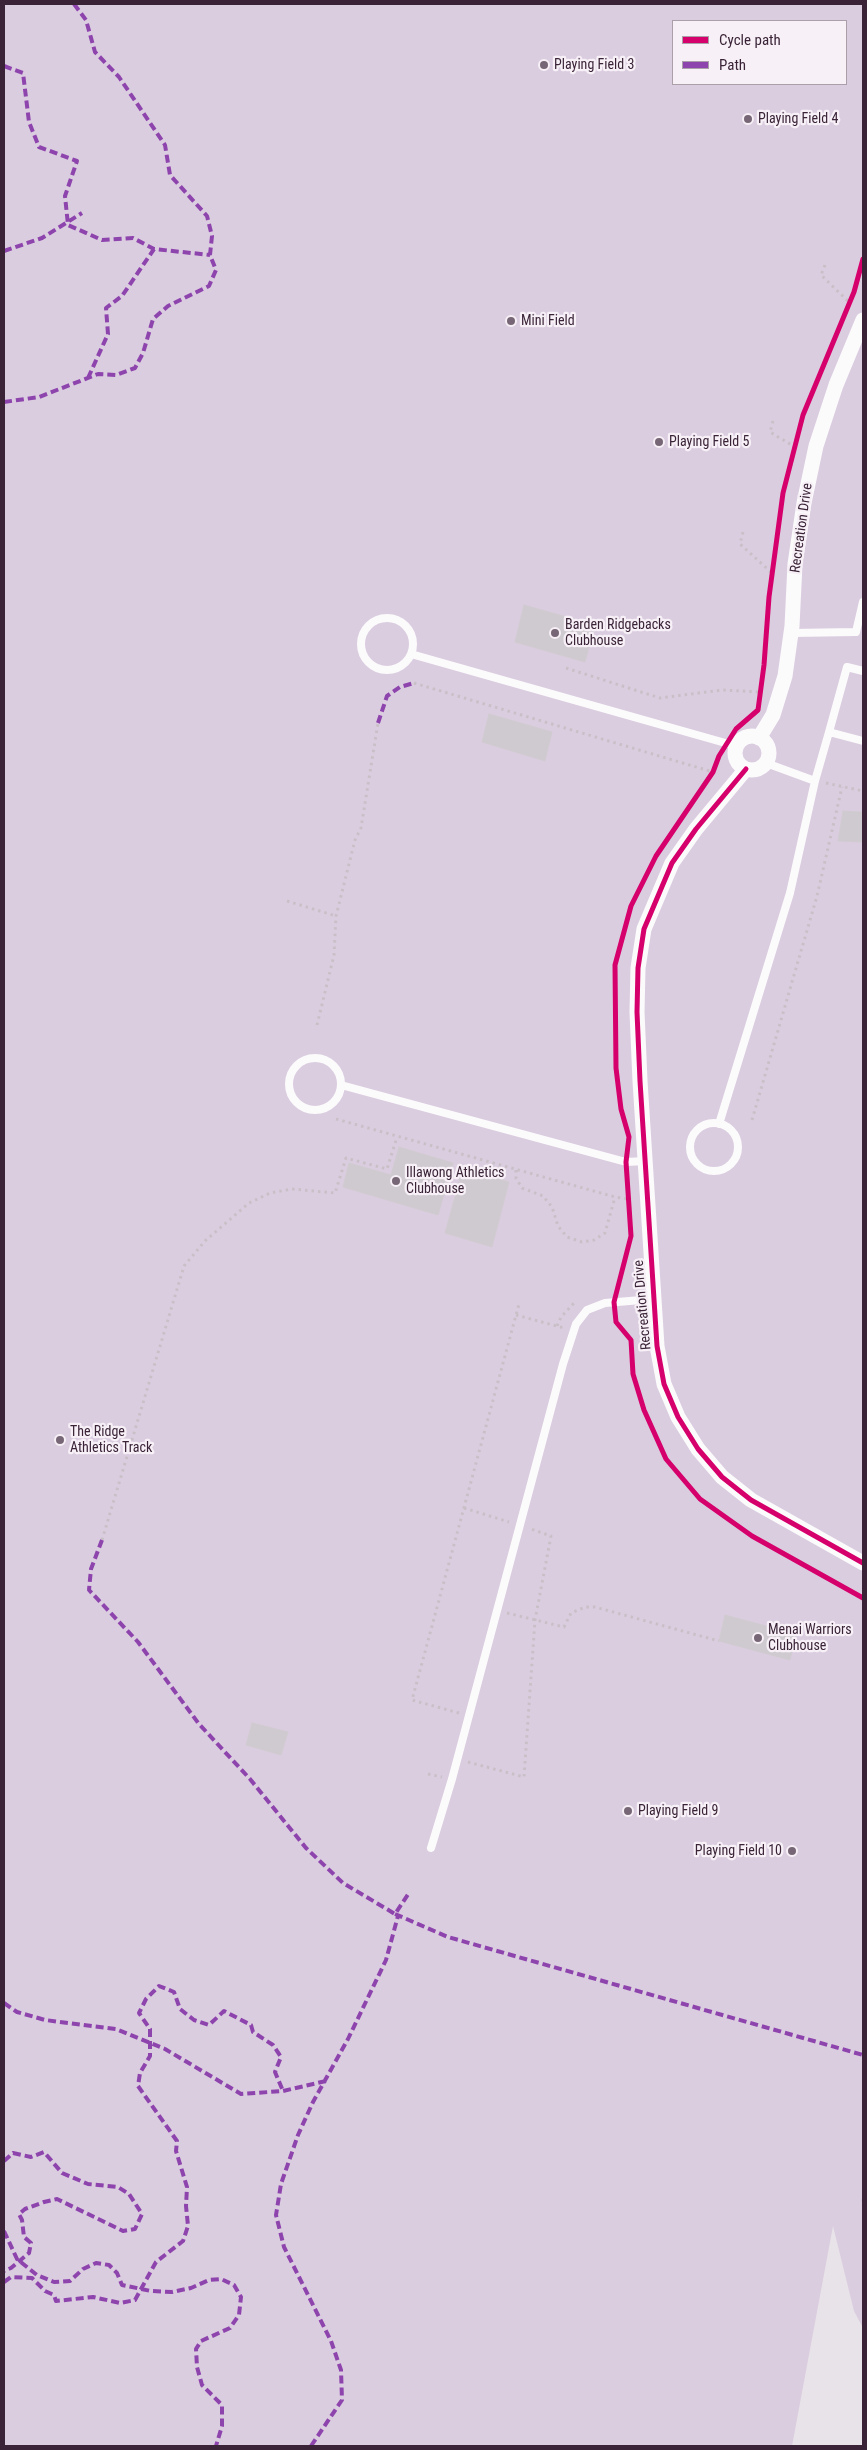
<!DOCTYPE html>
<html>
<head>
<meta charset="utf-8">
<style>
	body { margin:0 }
	#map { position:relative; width:867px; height:2450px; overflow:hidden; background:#e8e3e8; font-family:"Roboto Condensed",sans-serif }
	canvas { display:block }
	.frame { position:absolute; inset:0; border:5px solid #3a2337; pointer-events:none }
	.legend { position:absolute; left:672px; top:20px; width:175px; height:65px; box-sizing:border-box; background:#f7f1f7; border:1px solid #ab9faa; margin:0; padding:6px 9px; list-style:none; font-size:15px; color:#3a2337 }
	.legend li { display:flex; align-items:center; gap:10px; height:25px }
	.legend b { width:25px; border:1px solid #ab9faa }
</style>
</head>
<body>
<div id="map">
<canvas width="867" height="2450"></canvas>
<div class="frame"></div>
<ul class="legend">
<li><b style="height:6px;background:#d6006c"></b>Cycle path</li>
<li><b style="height:6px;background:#8e44ad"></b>Path</li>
</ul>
</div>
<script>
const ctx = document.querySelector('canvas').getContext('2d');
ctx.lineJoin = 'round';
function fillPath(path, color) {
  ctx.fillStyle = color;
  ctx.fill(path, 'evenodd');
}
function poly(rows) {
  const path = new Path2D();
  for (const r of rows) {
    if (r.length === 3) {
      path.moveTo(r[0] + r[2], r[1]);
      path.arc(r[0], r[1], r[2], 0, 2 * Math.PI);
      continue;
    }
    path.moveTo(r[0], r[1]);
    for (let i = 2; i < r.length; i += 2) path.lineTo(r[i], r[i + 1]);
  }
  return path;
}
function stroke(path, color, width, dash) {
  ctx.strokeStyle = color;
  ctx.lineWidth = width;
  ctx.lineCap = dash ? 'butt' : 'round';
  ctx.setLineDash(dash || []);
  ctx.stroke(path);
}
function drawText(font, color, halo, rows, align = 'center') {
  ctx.font = font + ' "Roboto Condensed",sans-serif';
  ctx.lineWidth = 4.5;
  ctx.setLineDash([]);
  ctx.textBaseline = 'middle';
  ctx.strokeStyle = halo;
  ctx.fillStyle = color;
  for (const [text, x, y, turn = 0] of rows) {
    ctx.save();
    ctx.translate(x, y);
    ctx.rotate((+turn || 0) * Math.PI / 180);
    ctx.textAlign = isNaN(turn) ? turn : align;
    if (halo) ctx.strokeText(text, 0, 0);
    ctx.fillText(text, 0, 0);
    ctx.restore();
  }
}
const green = poly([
	[4,4,863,4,863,2328,854,2311,833,2226,792,2446,4,2446],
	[673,21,846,21,846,84,673,84]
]);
const building = poly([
	[524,605,595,625,585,662,515,642,524,605],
	[489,714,552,732,545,761,482,742,489,714],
	[843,811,863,812,863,842,838,841,843,811],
	[399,1147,453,1163,438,1215,343,1187,349,1163,391,1175,399,1147],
	[463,1168,509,1182,492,1247,445,1233,463,1168],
	[725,1615,796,1634,790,1660,719,1641,725,1615],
	[252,1723,288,1732,281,1755,246,1745,252,1723]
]);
const path = poly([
	[825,265,821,275,849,302],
	[773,421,770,432,795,447],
	[743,532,740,544,772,573],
	[566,668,660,698,722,690,761,692],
	[414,683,713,772],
	[826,783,863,791],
	[287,901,336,916],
	[317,1025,334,955,336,916,355,840,361,828,378,723],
	[336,1119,615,1197,628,1199],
	[752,1120,817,896,842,787],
	[516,1170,516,1178,522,1188,543,1196,552,1207,558,1226,567,1237,582,1242,594,1240,605,1233,615,1197],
	[516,1315,564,1328],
	[557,1326,561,1317,574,1303],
	[464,1508,509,1522],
	[102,1540,184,1266,205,1241,249,1203,270,1193,292,1189,335,1193,346,1158,387,1169,397,1137],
	[507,1613,564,1627,571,1613,585,1607,595,1607,719,1641],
	[459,1713,412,1700,519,1304],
	[468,1762,524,1777,535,1620,551,1536,531,1529],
	[428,1774,442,1777],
	[863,2199,863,2206]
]);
const lane = poly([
	[387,644,26],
	[791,633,856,632,863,602],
	[411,654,736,746],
	[829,732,847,667,863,671],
	[766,763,815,781],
	[315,1084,26],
	[341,1085,626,1162,645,1161],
	[714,1147,24],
	[719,1124,790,893,815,781,829,732,863,741],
	[431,1848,452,1779,563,1364,576,1324,587,1310,605,1303,654,1299]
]);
const street = poly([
	[752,753,17],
	[759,738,773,715,785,676,792,626,795,564,804,503,816,446,836,385,863,320],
	[746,769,696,829,672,863,644,929,638,968,637,1012,640,1081,657,1346,664,1384,678,1417,698,1449,722,1477,751,1500,863,1563]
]);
const quiet = poly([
	[4,66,23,73,29,122,39,147,77,161,65,196,68,225,102,240,133,238,154,249,210,255],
	[4,251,42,238,82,213],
	[88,378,108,334,106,308,122,296,154,249],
	[4,402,39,397,98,374,116,375,135,368,143,353,153,319,168,306,209,286,216,270,210,255,212,236,207,216,170,175,165,145,119,77,95,52,86,20,74,4],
	[378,723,387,696,400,687,414,683],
	[102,1540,91,1569,89,1590,138,1642,199,1724,250,1779,306,1848,343,1883,395,1914,409,1893],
	[395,1914,448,1937,863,2055],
	[4,2003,17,2012,45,2020,116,2029,165,2049,241,2094,283,2091,326,2081],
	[4,2161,13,2153,31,2157,44,2152,62,2173,88,2184,118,2187,129,2194,142,2214,135,2229,123,2231,57,2199,44,2202,25,2209,19,2214,22,2220,24,2237,31,2243,29,2253,11,2268,4,2271],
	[4,2231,17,2259,37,2275,54,2282,70,2281,83,2269,96,2263,109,2265,117,2273,122,2285,151,2291,172,2292,191,2288,209,2280,221,2279,234,2285,241,2297,239,2315,230,2328,201,2341,196,2349,197,2367,202,2385,222,2405,222,2426,216,2446],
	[4,2282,11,2277,32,2278,45,2291,54,2295,56,2301,93,2297,120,2303,135,2300,156,2262,183,2241,188,2226,186,2206,187,2187,176,2151,177,2141,138,2086,140,2073,150,2056,150,2029,139,2013,146,1999,159,1986,174,1992,180,2009,194,2020,209,2025,224,2011,251,2025,253,2032,273,2045,281,2057,275,2072,283,2091],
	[311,2446,342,2400,341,2370,331,2341,284,2247,276,2215,281,2184,298,2135,313,2102,348,2039,386,1960,398,1916]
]);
const cycleway = poly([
	[863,259,854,292,803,415,783,493,769,597,764,665,758,710,736,729,719,756,713,772,656,856,631,906,615,965,616,1068,621,1109,629,1137,626,1162,631,1236,614,1302,616,1322,631,1340,633,1374,644,1410,666,1459,700,1499,752,1536,863,1598],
	[746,769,696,829,672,863,644,929,638,968,637,1012,640,1081,657,1346,664,1384,678,1417,698,1449,722,1477,751,1500,863,1563]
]);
const markers = [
	[544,65,5,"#776675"],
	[748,119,5,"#776675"],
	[511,321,5,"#776675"],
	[659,442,5,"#776675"],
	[555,633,5,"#776675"],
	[396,1181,5,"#776675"],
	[60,1440,5,"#776675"],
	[758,1638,5,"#776675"],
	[628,1811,5,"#776675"],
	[792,1851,5,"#776675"]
];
const poiNames = [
	["Playing Field 3",554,65],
	["Playing Field 4",758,119],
	["Mini Field",521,321],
	["Playing Field 5",669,442],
	["Barden Ridgebacks",565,625],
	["Clubhouse",565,641],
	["Illawong Athletics",406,1173],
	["Clubhouse",406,1189],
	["The Ridge",70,1432],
	["Athletics Track",70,1448],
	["Menai Warriors",768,1630],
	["Clubhouse",768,1646],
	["Playing Field 9",638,1811],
	["Playing Field 10",782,1851,"right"]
];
const streetNames = [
	["Recreation Drive",802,528,-82],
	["Recreation Drive",643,1305,-95]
];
fillPath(green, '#dbcde0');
fillPath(building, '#cfcacf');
stroke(building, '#d1ccd1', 1);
stroke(path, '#c9c0c7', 3, [2.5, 4]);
stroke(lane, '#fcfbfc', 8);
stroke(street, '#fcfbfc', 15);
stroke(quiet, '#8e44ad', 4, [8, 4]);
stroke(cycleway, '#d6006c', 5);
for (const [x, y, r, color] of markers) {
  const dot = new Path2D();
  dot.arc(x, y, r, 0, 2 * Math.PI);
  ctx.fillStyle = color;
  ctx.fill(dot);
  stroke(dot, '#f7f1f7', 2);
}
drawText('14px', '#3a2337', '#f7f1f7', poiNames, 'left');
drawText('14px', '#3a2337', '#f7f1f7', streetNames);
</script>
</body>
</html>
